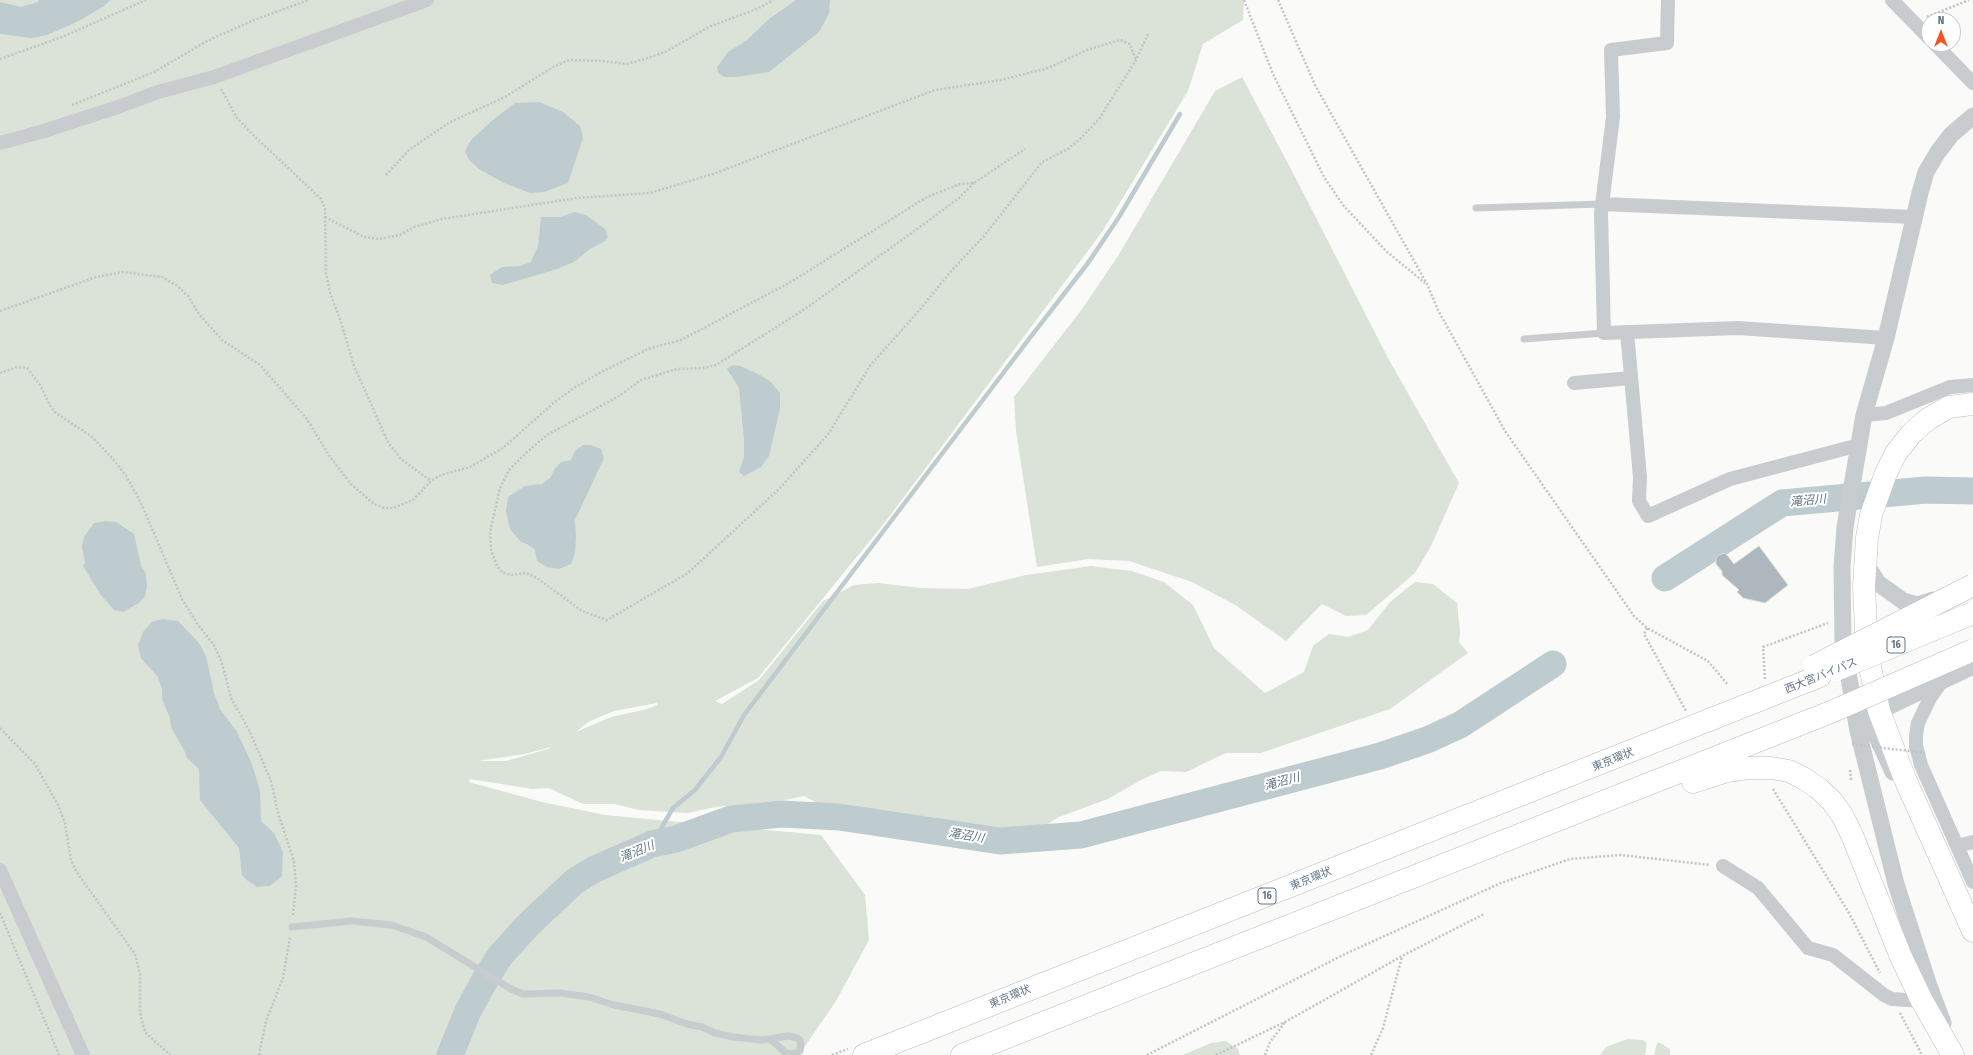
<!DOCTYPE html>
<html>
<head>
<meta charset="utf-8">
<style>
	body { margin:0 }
	#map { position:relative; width:1973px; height:1055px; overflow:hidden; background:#fafaf8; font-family:"Fira Sans Condensed",sans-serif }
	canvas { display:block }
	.north { position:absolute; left:1921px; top:12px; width:40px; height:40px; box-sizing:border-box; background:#fff; border:1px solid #c1c8ce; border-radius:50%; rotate:0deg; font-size:11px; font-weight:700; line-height:16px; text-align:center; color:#637584 }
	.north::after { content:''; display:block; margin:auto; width:14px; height:18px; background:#ee5523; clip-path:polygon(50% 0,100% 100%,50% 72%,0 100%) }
</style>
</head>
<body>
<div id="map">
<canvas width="1973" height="1055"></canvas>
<div class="north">N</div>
</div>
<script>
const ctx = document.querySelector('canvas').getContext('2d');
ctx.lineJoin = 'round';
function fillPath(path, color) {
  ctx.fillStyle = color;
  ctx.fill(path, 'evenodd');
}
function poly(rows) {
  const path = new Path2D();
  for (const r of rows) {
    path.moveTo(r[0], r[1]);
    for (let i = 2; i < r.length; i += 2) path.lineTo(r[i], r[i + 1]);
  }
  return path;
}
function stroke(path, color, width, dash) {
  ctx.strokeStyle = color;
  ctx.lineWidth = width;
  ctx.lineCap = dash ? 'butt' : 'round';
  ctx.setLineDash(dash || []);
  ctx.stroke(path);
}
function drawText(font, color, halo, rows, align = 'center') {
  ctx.font = font + ' "Fira Sans Condensed","Noto Sans JP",sans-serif';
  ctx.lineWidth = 4;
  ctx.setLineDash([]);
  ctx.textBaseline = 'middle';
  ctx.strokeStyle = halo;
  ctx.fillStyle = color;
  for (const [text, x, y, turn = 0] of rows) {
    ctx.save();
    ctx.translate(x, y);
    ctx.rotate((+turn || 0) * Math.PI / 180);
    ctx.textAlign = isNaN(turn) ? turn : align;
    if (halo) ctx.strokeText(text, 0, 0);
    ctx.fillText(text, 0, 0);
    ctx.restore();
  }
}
const green = poly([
	[0,0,1244,0,1243,20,1203,44,1188,91,1102,232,886,521,758,678,715,701,722,704,759,680,823,601,854,585,878,583,921,588,968,589,1026,575,1091,566,1132,571,1164,582,1193,605,1214,648,1265,693,1304,672,1313,646,1329,634,1348,637,1368,630,1390,602,1415,582,1433,584,1457,603,1460,632,1459,642,1468,653,1390,709,1261,753,1226,753,1186,772,1161,771,1141,780,1108,799,1059,817,1034,832,989,829,910,820,820,805,804,796,785,800,715,807,688,813,639,810,615,804,583,804,549,788,532,789,470,779,469,782,542,802,605,815,821,835,865,895,869,940,836,1001,799,1055,0,1055],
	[657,703,657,705,647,709,611,717,576,732,588,722,614,711],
	[551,747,548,749,506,761,478,761,525,754],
	[1242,77,1292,171,1389,360,1459,483,1431,546,1415,573,1366,615,1346,616,1322,604,1286,641,1237,606,1192,582,1129,561,1089,559,1037,567,1016,431,1014,397,1082,309,1118,256,1215,91],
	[1627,1039,1643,1040,1647,1043,1645,1055,1600,1055,1606,1047],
	[1226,1041,1238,1049,1240,1055,1183,1055,1211,1043],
	[1657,1043,1660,1043,1670,1049,1670,1055,1654,1055]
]);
const water = poly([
	[39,0,110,0,104,6,79,21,47,35,32,38,0,34,0,2,21,7,38,2],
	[796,0,830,0,829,14,819,32,769,72,735,77,725,77,718,73,717,67,728,52,747,40,769,19],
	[539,102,563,112,580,126,583,138,568,183,544,192,530,193,504,183,479,169,469,160,465,151,471,140,494,119,515,103],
	[575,212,586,215,605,229,608,237,605,241,590,249,574,262,557,269,503,285,492,283,490,275,502,267,520,266,531,262,538,246,541,217,560,217],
	[732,365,740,366,760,375,771,382,780,393,780,409,769,456,761,467,744,476,739,472,744,457,744,440,739,388,727,369],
	[583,445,590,445,601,449,604,458,575,520,576,538,575,553,571,564,559,569,547,567,537,561,535,550,527,544,521,542,510,529,506,512,508,497,525,486,542,484,550,478,554,470,561,462,571,460,575,451],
	[106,521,116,522,134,534,141,566,146,574,147,587,145,596,139,603,123,612,114,610,101,595,83,566,85,562,82,547,84,537,94,523],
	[162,619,178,621,199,643,206,656,214,693,220,709,237,732,252,764,260,791,261,821,274,833,283,852,282,876,270,886,257,887,248,881,242,875,239,848,200,800,199,769,187,758,184,750,171,727,170,718,162,699,162,689,158,677,141,658,138,645,143,632,152,622]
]);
const stream = poly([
	[652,844,673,808,695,790,721,757,744,715,1029,339,1088,263,1119,217,1180,114]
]);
const river = poly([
	[1665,578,1782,503,1926,490,1973,491],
	[450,1055,468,1011,486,978,500,956,529,924,575,881,595,869,652,844,676,839,731,819,782,814,839,817,1000,841,1081,835,1380,756,1427,740,1460,725,1553,664]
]);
const building = poly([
	[1759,546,1788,585,1765,603,1743,598,1737,592,1739,590,1722,575,1722,571,1716,564,1716,558,1719,555,1724,553,1727,555,1734,564,1759,546]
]);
const path = poly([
	[1244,0,1273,74,1324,177,1343,205,1386,251,1425,283],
	[1278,0,1315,85,1427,284,1438,310,1505,431,1634,616,1647,628,1708,661,1728,685],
	[1927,17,1969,0],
	[0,59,62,37,146,0],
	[221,89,237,118,249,131,321,199,325,209,326,273,330,293,341,322,354,366,388,442,401,459,431,481],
	[72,105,154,72,207,41,254,20,309,0],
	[386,175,409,150,450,122,505,97,553,67,569,60,602,61,626,64,645,59,665,52,711,26,757,9,773,0],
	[974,183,959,198,909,235,802,311,716,365,704,368,677,369,641,380,619,396,547,435,527,452,509,470,500,488,490,532,491,550,497,566,503,573,512,575,526,573,537,578,582,611,607,620,688,573,779,489,816,448,829,433,870,366,917,313,952,270,984,236,1042,162,1068,149,1080,139,1099,119,1136,60,1148,34],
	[325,217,364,237,379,239,400,235,414,227,442,219,577,198,650,193,713,174,935,90,1001,80,1048,68,1087,50,1120,40,1130,44,1136,60],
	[0,311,96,277,123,272,162,277,176,285,188,296,199,314,222,340,260,365,307,419,330,457,351,484,374,504,384,508,393,508,413,500,431,481,441,475,470,467,503,448,556,401,574,388,601,372,648,349,681,340,700,330,789,283,927,197,960,184,974,183,1025,149],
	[0,373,17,367,27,368,40,385,51,407,56,413,91,436,113,459,126,476,141,503,182,599,198,625,214,645,222,663,231,698,249,730,271,781,278,813,294,861,296,886,293,916],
	[1647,628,1644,634,1686,711],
	[1765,679,1763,647,1828,623],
	[0,728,35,764,58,805,65,823,71,860,76,871,135,954,140,974,140,1013,145,1032,170,1055],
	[1850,770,1851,779,1853,778],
	[1773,789,1849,913,1880,973],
	[0,913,59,1055],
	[1900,1013,1922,1055],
	[259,1055,266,1021,283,978,290,937],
	[832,1055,848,1049],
	[1147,1055,1345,954,1501,883,1570,859,1621,855,1710,865],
	[1216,1055,1287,1021,1402,956,1484,914],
	[1265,1055,1270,1042,1286,1021],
	[1371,1055,1383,1028,1402,957]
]);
const service = poly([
	[1476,208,1602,204],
	[1524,339,1604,333],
	[292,927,351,921,392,925,426,937,511,989,523,994,560,993,589,997,614,1005,660,1014,687,1024,702,1027,715,1033,733,1037,762,1040,788,1036,794,1037,799,1039,801,1043,800,1051,793,1054,786,1053,770,1039]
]);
const minor = poly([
	[1668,0,1667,43,1611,50,1613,117,1601,213,1604,333,1738,328,1886,338],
	[1892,0,1929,38],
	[1935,44,1973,83],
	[0,143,44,131,118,107,158,92,214,77,427,0],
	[1602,204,1914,217],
	[1627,332,1640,477,1639,501,1648,516,1730,479,1859,445],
	[1574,383,1631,378],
	[1864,415,1886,413,1950,387,1973,385],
	[1942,681,1930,698,1918,723,1916,735,1916,746,1921,765,1973,882],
	[1957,846,1973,842],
	[1723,866,1758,888,1808,948,1833,955,1884,995,1892,999,1922,1001],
	[0,870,83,1055]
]);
const tertiary = poly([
	[1865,563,1878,583,1903,601,1917,605,1933,600],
	[1861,695,1867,715,1893,772],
	[1879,711,1973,666],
	[1943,1023,1929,986,1896,884,1858,731,1843,643,1842,567,1845,527,1864,415,1886,338,1920,193,1926,172,1938,152,1951,135,1973,116]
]);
const trunk = poly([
	[1973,404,1949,407,1928,419,1911,434,1896,453,1886,473,1871,515,1867,538,1864,586,1867,652,1879,711,1905,779,1973,931],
	[1693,782,1727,771,1748,768,1771,768,1789,771,1803,778,1818,788,1832,801,1842,815,1852,835,1901,957,1922,1001,1953,1055],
	[864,1055,1820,676],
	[962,1055,1831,712]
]);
const pathBridge = poly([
	[1852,744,1925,753]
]);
const trunkBridge = poly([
	[1814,666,1973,585],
	[1836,670,1973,613],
	[1831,712,1973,650]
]);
const shields = [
	[1896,645,18],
	[1267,896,18]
];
const shieldNames = [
	["16",1896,645],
	["16",1267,896]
];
const streetNames = [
	["西大宮バイパス",1821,676,-22],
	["東京環状",1613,760,-22],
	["東京環状",1311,879,-22],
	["東京環状",1010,997,-22]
];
const waterNames = [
	["滝沼川",1808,501,-5],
	["滝沼川",1282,782,-15],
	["滝沼川",966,836,9],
	["滝沼川",637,852,-22]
];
fillPath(green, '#dbe2d8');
fillPath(water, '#becbcf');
stroke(stream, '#becbcf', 4.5);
stroke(river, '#becbcf', 27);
fillPath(building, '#aeb7bd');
stroke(building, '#dcdcda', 1);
stroke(trunk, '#babec1', 23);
stroke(path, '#c1c4c6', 2.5, [2, 2]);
stroke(service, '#c8cccf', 7);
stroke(minor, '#c8cccf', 14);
stroke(tertiary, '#c8cccf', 17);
stroke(trunk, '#fff', 22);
stroke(trunkBridge, '#babec1', 23, []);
stroke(pathBridge, '#c1c4c6', 2.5, [2, 2]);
stroke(trunkBridge, '#fff', 22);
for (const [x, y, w] of shields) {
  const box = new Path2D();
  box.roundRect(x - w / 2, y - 8, w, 16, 3);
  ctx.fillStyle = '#fff';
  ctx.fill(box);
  stroke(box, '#637584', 1);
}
drawText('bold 10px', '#637584', null, shieldNames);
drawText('11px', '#637584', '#fff', streetNames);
drawText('italic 12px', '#5e757e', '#fff', waterNames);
</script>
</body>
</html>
